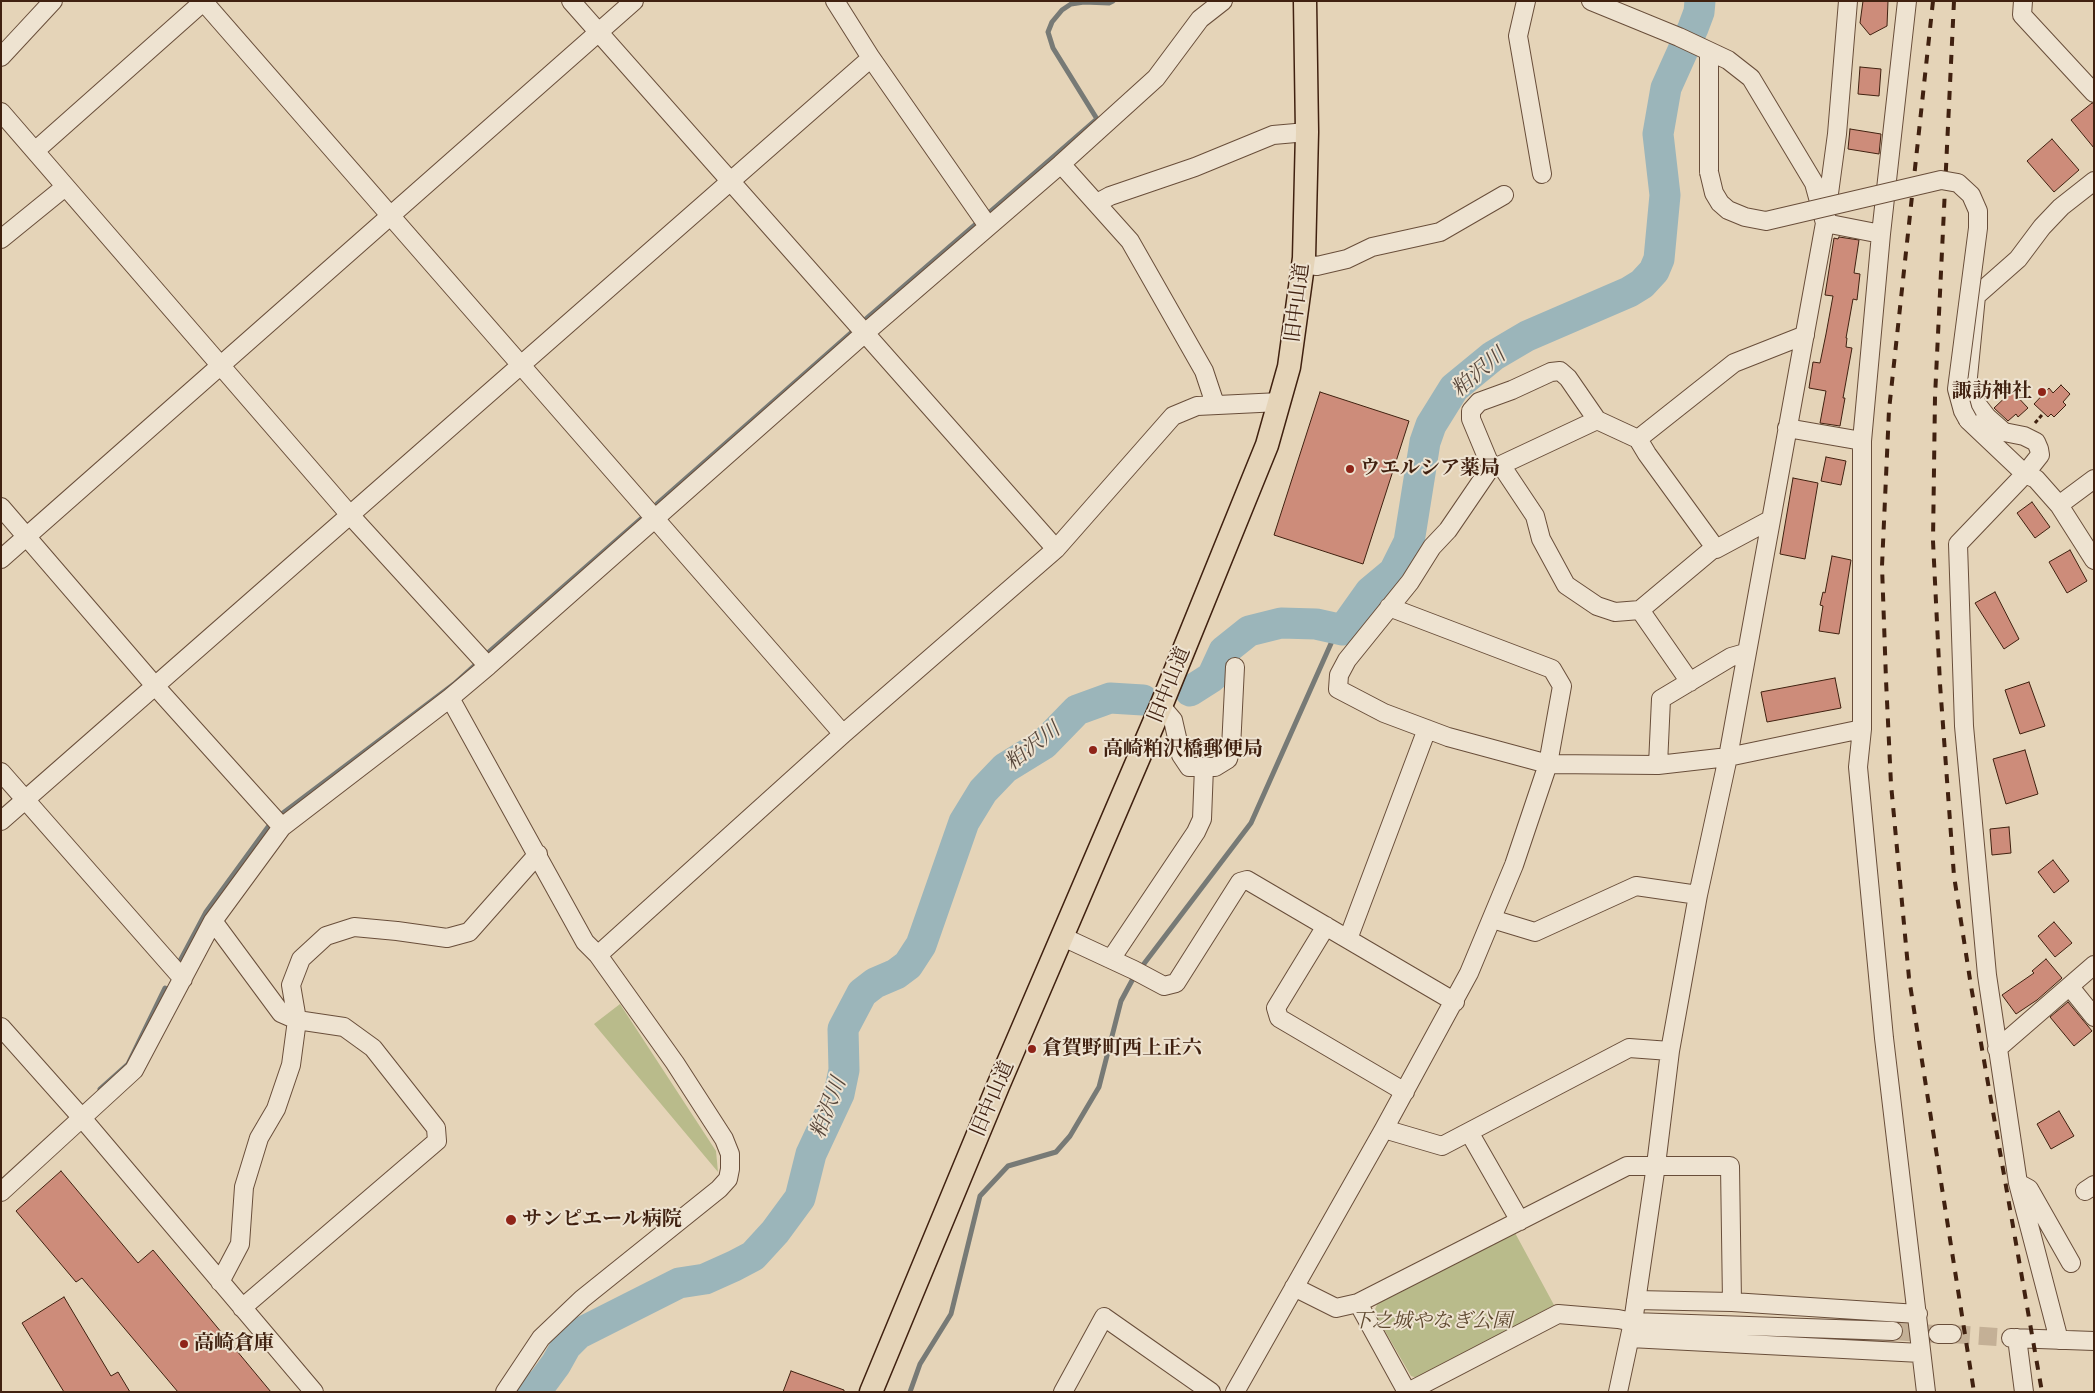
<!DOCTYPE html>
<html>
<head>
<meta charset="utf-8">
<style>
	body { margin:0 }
	#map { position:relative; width:2095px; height:1393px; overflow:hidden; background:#e5d4b8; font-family:"Old Standard TT",serif }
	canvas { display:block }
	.frame { position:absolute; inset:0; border:2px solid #402110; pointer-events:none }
</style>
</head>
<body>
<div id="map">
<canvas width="2095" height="1393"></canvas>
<div class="frame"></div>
</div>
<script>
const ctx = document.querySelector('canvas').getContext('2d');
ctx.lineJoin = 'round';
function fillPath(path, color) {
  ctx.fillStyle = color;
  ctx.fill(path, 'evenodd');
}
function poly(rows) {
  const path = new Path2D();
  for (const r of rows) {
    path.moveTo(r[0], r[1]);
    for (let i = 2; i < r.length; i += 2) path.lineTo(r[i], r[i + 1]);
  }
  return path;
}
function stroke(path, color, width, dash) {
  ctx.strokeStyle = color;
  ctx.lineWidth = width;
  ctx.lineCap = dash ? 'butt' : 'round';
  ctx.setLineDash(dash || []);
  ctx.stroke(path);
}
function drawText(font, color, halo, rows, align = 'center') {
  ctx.font = font + ' "Old Standard TT","Noto Serif JP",serif';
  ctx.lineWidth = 4;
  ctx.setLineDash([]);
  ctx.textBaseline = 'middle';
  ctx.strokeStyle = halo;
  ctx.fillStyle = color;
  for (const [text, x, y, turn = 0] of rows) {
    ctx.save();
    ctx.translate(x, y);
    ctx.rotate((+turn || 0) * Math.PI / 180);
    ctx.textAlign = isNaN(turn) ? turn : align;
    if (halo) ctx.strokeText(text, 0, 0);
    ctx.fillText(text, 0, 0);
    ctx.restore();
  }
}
const green = poly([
	[620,1004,716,1151,718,1172,594,1024],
	[1514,1231,1554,1305,1420,1379,1411,1376,1374,1312,1378,1302]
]);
const stream = poly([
	[990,212,1097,119,1053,48,1048,32,1052,22,1062,10,1071,4,1084,2,1109,3,1113,1],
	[866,319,976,224],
	[657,504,851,333],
	[489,652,642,518],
	[283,813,454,684,474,666],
	[180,961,206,912,268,827],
	[1140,969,1251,823,1337,630],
	[100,1089,128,1064,165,988],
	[910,1392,920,1364,951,1314,980,1196,1008,1166,1056,1152,1070,1136,1099,1087,1121,1001,1135,975]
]);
const river = poly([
	[1190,691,1212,677,1224,651,1249,631,1281,623,1316,624,1343,630,1370,592,1394,572,1409,542,1425,442,1431,425,1454,388,1493,356,1527,336,1629,292,1642,284,1654,271,1659,259,1665,195,1658,134,1666,88,1693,28,1699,12,1700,1],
	[526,1392,542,1383,556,1364,566,1346,578,1334,679,1283,705,1279,734,1266,753,1256,775,1232,800,1198,811,1154,839,1094,844,1070,843,1029,862,993,875,983,896,974,908,965,921,945,964,822,983,791,1005,768,1044,744,1077,710,1110,698,1143,700]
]);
const building = poly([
	[1863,1,1888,1,1887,26,1870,35,1860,23,1863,1],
	[1860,67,1881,69,1879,96,1858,94,1860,67],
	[2092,103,2094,103,2094,148,2071,120,2092,103],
	[1850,129,1881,134,1879,154,1848,149,1850,129],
	[2052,139,2079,170,2054,192,2027,161,2052,139],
	[1839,237,1859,240,1854,273,1860,274,1857,300,1853,299,1846,338,1847,338,1846,347,1852,348,1843,398,1845,398,1840,426,1820,423,1826,391,1809,388,1813,362,1820,363,1826,334,1833,296,1825,295,1834,238,1838,239,1839,237],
	[2061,385,2070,394,2063,402,2066,405,2054,417,2051,414,2048,417,2034,404,2049,388,2053,393,2061,385],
	[2012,391,2028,408,2018,417,2016,414,2008,421,1994,408,2012,391],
	[1320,392,1409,421,1363,564,1274,535,1320,392],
	[1826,457,1846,461,1841,485,1821,481,1826,457],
	[1793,478,1818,483,1805,559,1780,554,1793,478],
	[2032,502,2050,527,2035,538,2017,513,2032,502],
	[2070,550,2087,581,2067,593,2049,562,2070,550],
	[1832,556,1851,560,1839,634,1819,631,1823,606,1820,605,1823,592,1825,593,1832,556],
	[1995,592,2019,639,2004,649,1975,603,1995,592],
	[1835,678,1841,708,1767,722,1761,692,1835,678],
	[2029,682,2045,726,2020,734,2005,690,2029,682],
	[2025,750,2038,794,2006,804,1993,759,2025,750],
	[2009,827,2011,853,1992,855,1990,829,2009,827],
	[2053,860,2069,881,2054,893,2038,872,2053,860],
	[2054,922,2072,943,2055,957,2038,936,2054,922],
	[2046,959,2062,978,2037,1000,2016,1014,2002,995,2034,973,2032,971,2046,959],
	[2068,1002,2092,1031,2074,1046,2050,1017,2068,1002],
	[2059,1111,2074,1136,2051,1149,2037,1124,2059,1111],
	[61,1171,138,1263,153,1250,271,1392,178,1392,82,1278,76,1282,16,1211,61,1171],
	[64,1297,111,1376,118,1372,130,1392,64,1392,22,1323,64,1297],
	[791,1371,844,1390,844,1392,783,1392,791,1371]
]);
const minorTunnel = poly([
	[1893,1331,1935,1334],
	[1952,1334,2011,1338]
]);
const path = poly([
	[2035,423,2042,415]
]);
const minor = poly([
	[203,1,843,734],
	[571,1,1056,549],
	[835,1,871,58,988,226],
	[1526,1,1518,36,1542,174],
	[1591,1,1679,37,1728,60,1751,78,1814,183,1825,223,1881,234],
	[1907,1,1881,234,1862,441,1862,729,1858,767,1884,1038,1926,1392],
	[2023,1,2022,15,2094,93],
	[1,57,53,1],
	[1,112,350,515,488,666],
	[35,151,204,1],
	[1061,164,1130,241,1204,371,1215,404],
	[1709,172,1709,52],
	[1097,203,1110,196,1195,167,1273,135,1307,132],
	[1,239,65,187],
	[1303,264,1317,266,1347,259,1372,247,1440,232,1504,195],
	[1597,420,1501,465,1491,467,1471,419,1471,411,1479,402,1512,390,1551,372,1560,371,1568,378,1597,420,1638,439,1647,454,1716,549,1770,520],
	[1968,420,2025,474,2036,479,2059,505,2094,479],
	[1787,428,1862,441],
	[1638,439,1734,363,1805,335],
	[1501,465,1535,516,1541,539,1566,585,1597,606,1615,612,1640,610,1714,548],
	[1491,467,1448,530,1432,547,1410,582,1347,660,1339,675,1338,689,1384,713,1448,737,1548,764,1658,765,1728,757,1862,729],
	[2059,505,2094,560],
	[1,507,156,687,282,827],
	[1,559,634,1],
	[1640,610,1690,682],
	[450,698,585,942,598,955,675,1063,724,1139,730,1154,730,1169,728,1179,719,1189,582,1299,541,1338,505,1392],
	[1161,706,1173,720,1181,755,1189,767,1215,767,1228,759,1231,748,1235,667],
	[1658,765,1661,699,1731,657,1745,653],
	[1,772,183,979],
	[1,821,871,58],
	[1492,919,1535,932,1636,886,1698,895],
	[213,921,281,1013,297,1020,344,1027,373,1048,436,1128,437,1141,242,1308],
	[1326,926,1276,1008,1279,1018,1405,1092],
	[1063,937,1134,970,1164,986,1176,983,1240,882,1247,880,1455,1002],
	[1348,939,1427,729],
	[598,955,843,734,1056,549,1173,416,1197,406,1280,402],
	[1111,959,1196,832,1202,819,1204,767],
	[2070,987,2094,1017],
	[1,1027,82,1118,314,1392],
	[1997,1049,2094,965],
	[1384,1129,1442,1146,1629,1048,1670,1051],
	[1469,1132,1520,1221],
	[2018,1183,2029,1189,2071,1263],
	[2085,1191,2094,1185],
	[1,1192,134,1070,213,921,282,827,450,698,488,666,865,333,1061,164,1156,78,1200,19,1223,1],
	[220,1282,240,1244,244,1187,259,1138,276,1109,291,1065,297,1020,291,985,301,959,326,936,354,927,397,931,447,938,469,932,538,854],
	[1294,1287,1336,1308,1358,1303,1627,1166,1730,1166,1732,1302],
	[1636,1300,1732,1302,1918,1314],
	[1358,1303,1407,1392],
	[1938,1334,1952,1334],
	[1630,1338,1921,1353],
	[2011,1338,2094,1341],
	[2017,1338,2024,1392],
	[2059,1340,2018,1183,1987,975,1964,726,1958,544,2025,474,2040,455,2039,449,2036,442,2024,436,2004,432,1987,417,1970,395,1967,387,1976,296,2018,259,2042,227,2061,207,2094,181],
	[1063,1392,1104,1317,1211,1392],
	[1235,1392,1384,1129,1469,973,1514,865,1548,764,1562,686,1552,669,1389,607],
	[1408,1392,1558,1314,1618,1319,1633,1322,1893,1331],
	[1618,1392,1633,1322,1656,1165,1670,1051,1698,895,1728,757,1825,223,1837,134,1848,1]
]);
const major = poly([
	[871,1392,998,1086,1161,706,1267,445,1289,367,1304,258,1307,132,1305,1]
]);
const rail = poly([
	[1933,1,1889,410,1882,566,1886,680,1891,784,1909,978,1974,1392],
	[1954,1,1935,397,1933,541,1940,684,1954,876,1971,986,2042,1392]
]);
const minorBridge = poly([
	[1709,172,1714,193,1720,203,1728,210,1745,217,1766,221,1941,180,1958,183,1971,195,1978,211,1978,228,1957,389,1963,411,1968,420]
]);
const markers = [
	[2042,392,5,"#8f2418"],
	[1350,469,5,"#8f2418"],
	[1093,750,5,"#8f2418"],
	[1032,1049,5,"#8f2418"],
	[511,1220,6,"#8f2418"],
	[184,1344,5,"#8f2418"]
];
const streetNames = [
	["旧中山道",1298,303,-83],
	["旧中山道",1170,685,-68],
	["旧中山道",993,1099,-67]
];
const poiNames = [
	["諏訪神社",2032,392,"right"],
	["ウエルシア薬局",1360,469],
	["高崎粕沢橋郵便局",1103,750],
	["倉賀野町西上正六",1042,1049],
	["サンピエール病院",522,1220],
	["高崎倉庫",194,1344]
];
const parkNames = [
	["下之城やなぎ公園",1432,1322]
];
const waterNames = [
	["粕沢川",1479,373,-40],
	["粕沢川",1033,747,-38],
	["粕沢川",829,1108,-69]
];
fillPath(green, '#b9bb8b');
stroke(stream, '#777a76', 5);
stroke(river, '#9bb5ba', 31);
fillPath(building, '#cd8c7a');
stroke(building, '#402110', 1);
stroke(minorTunnel, '#c4b096', 18, [18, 9]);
stroke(minor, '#694e3a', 20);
stroke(major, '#402110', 25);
stroke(path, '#402110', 3, [4, 2.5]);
stroke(minor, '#eee3d1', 18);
stroke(major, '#e5d4b8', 22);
stroke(rail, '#402110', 4, [9, 9]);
stroke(minorBridge, '#694e3a', 20, []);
stroke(minorBridge, '#eee3d1', 18);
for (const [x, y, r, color] of markers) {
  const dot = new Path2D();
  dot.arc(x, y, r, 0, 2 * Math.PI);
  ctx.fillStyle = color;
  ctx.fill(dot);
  stroke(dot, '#eee3d1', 2);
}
drawText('20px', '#402110', '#eee3d1', streetNames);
drawText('bold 20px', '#402110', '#eee3d1', poiNames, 'left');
drawText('italic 20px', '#5e482f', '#eee3d1', parkNames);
drawText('italic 21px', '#57463a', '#eee3d1', waterNames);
</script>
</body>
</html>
